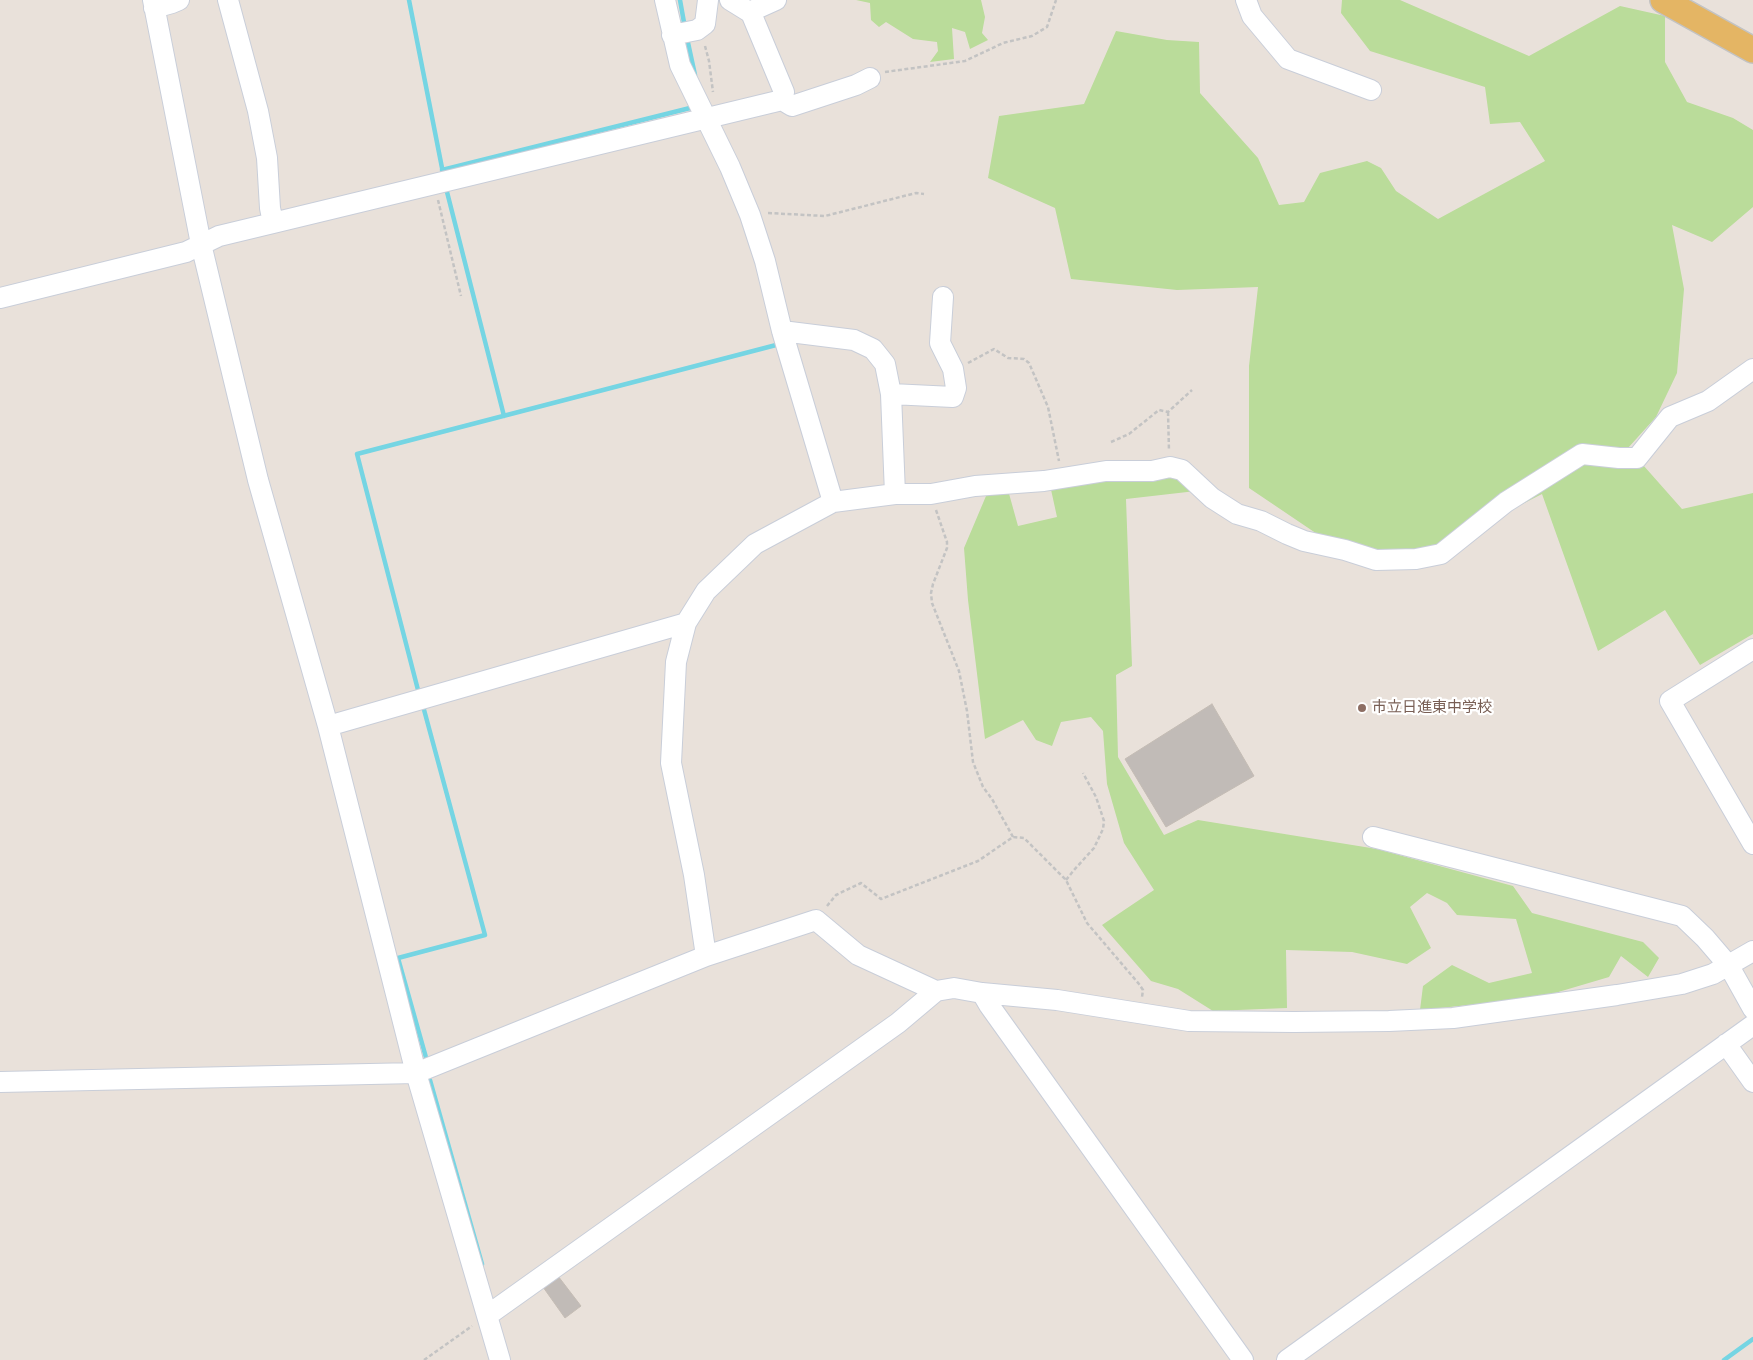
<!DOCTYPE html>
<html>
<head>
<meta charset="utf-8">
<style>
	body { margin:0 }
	canvas { display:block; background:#e9e1da }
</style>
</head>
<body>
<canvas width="1753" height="1360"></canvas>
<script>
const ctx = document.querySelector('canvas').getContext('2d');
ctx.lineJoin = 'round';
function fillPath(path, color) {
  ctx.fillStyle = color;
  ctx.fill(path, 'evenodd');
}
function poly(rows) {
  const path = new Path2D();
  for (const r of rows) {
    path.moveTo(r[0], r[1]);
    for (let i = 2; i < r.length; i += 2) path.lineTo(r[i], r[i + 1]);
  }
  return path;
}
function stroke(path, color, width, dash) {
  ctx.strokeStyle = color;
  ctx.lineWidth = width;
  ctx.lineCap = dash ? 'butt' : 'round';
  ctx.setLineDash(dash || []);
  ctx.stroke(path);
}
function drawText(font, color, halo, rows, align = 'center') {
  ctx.font = font + ' Arial,"Noto Sans JP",sans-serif';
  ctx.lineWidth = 4.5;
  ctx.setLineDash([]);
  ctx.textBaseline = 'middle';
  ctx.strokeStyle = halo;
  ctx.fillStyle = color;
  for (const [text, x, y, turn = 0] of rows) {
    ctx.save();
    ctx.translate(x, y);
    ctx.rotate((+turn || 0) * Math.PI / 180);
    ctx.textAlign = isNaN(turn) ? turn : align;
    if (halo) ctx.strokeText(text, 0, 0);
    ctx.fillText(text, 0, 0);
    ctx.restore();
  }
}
const green = poly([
	[856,0,981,0,985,17,982,33,988,40,970,49,965,32,952,28,954,59,930,62,938,51,937,42,913,39,886,22,879,27,871,20,870,3],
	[1342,0,1400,0,1529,56,1620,6,1665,16,1665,62,1687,102,1733,118,1753,130,1753,207,1712,242,1672,225,1684,289,1677,373,1656,417,1628,448,1682,509,1753,493,1753,634,1700,665,1665,610,1598,651,1542,494,1434,549,1379,553,1329,542,1249,488,1249,366,1258,287,1177,290,1071,279,1055,208,988,178,999,116,1084,104,1116,31,1167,40,1199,42,1200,93,1258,158,1279,205,1304,202,1320,173,1367,161,1381,168,1396,191,1438,219,1545,161,1520,122,1490,124,1485,87,1370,51,1341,13],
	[1175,476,1196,491,1126,499,1132,666,1116,675,1118,757,1164,835,1198,820,1377,849,1513,886,1532,913,1643,942,1659,958,1648,977,1621,956,1609,977,1538,998,1420,1010,1423,986,1452,965,1489,983,1532,973,1516,919,1457,915,1447,903,1427,893,1410,907,1431,948,1407,964,1352,952,1286,950,1287,1008,1213,1011,1178,989,1151,981,1102,925,1154,890,1124,843,1107,784,1103,731,1091,717,1061,722,1052,746,1036,740,1023,720,985,739,968,600,964,548,986,496,1008,490,1018,526,1057,517,1050,485]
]);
const stream = poly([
	[409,0,444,178],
	[680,0,685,28],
	[687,38,695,75],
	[442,170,694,107],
	[446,188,504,416],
	[418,690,357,454,780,344],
	[423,706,485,935,398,958,427,1061],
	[430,1080,482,1264],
	[1724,1360,1753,1339]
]);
const building = poly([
	[1212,704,1254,776,1166,827,1125,759,1212,704],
	[558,1276,581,1306,565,1318,543,1287,558,1276]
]);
const path = poly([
	[705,46,709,61,713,92],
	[885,72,965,61,1003,43,1032,36,1047,27,1056,0],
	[438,200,461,296],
	[768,213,825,216,916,193,924,194],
	[968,363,994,349,1008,358,1024,359,1029,363,1048,407,1059,461],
	[1168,412,1169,451],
	[1111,442,1129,434,1159,410,1168,412,1192,390],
	[936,510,947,542,947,548,933,584,931,593,932,603,959,671,967,711,973,762,983,787,992,799,1013,837],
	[1066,880,1074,870,1094,848,1103,829,1104,821,1096,797,1083,773],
	[827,906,836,895,861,883,881,899,978,861,1013,837,1024,838,1066,880,1087,923,1139,984,1143,990,1142,997],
	[424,1360,472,1326]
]);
const minor = poly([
	[153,0,201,244,258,480,328,726,416,1073,500,1360],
	[228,0,258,111,267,158,270,208,273,223],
	[665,0,680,65,730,167,750,215,765,261,782,331,833,502],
	[730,0,751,13,784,92,782,100],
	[1246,0,1252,16,1288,59,1371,90],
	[154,8,172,3,179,0],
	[751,13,756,9,776,0],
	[672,35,697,30,705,24,708,0],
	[0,298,186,252,219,236,273,223,782,100,792,106,856,85,870,78],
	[782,331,854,340,873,349,885,364,891,394,895,494],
	[891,394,953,397,956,388,953,369,940,343,943,297],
	[1753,649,1670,701,1753,844],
	[328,726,686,623],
	[1373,837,1682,916,1705,938,1729,966,1753,1009],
	[706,956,694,875,671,763,676,662,686,623,706,591,755,544,833,502,895,494,931,494,975,486,1044,481,1106,471,1152,471,1170,467,1182,470,1212,498,1237,514,1261,521,1287,534,1304,541,1345,550,1376,560,1416,559,1441,554,1506,502,1582,454,1619,458,1637,458,1670,417,1708,401,1753,369],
	[982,993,989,1005,1243,1360],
	[1726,1044,1753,1082],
	[0,1082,416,1073,706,956,816,920,858,955,936,991,954,988,982,993,1057,1000,1189,1021,1294,1022,1389,1021,1453,1018,1617,995,1682,984,1713,974,1753,951],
	[488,1315,898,1023,936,991],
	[1287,1360,1753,1025]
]);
const major = poly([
	[1663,0,1753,50]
]);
const markers = [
	[1362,708,5,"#8d6e63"]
];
const educationNames = [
	["市立日進東中学校",1372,708]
];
fillPath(green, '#badc9a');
stroke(stream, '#75d5e3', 4.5);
fillPath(building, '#c1bbb7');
stroke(building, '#c4bcb4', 1);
stroke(minor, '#c9ced9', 22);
stroke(major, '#c3c3c3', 28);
stroke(path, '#c3c3c3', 2.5, [4, 2.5]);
stroke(minor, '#fff', 20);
stroke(major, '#e4b564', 25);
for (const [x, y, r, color] of markers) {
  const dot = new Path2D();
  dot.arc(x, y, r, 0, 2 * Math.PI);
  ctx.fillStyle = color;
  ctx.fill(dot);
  stroke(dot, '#fff', 2);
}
drawText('15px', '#785e54', '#fff', educationNames, 'left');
</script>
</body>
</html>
